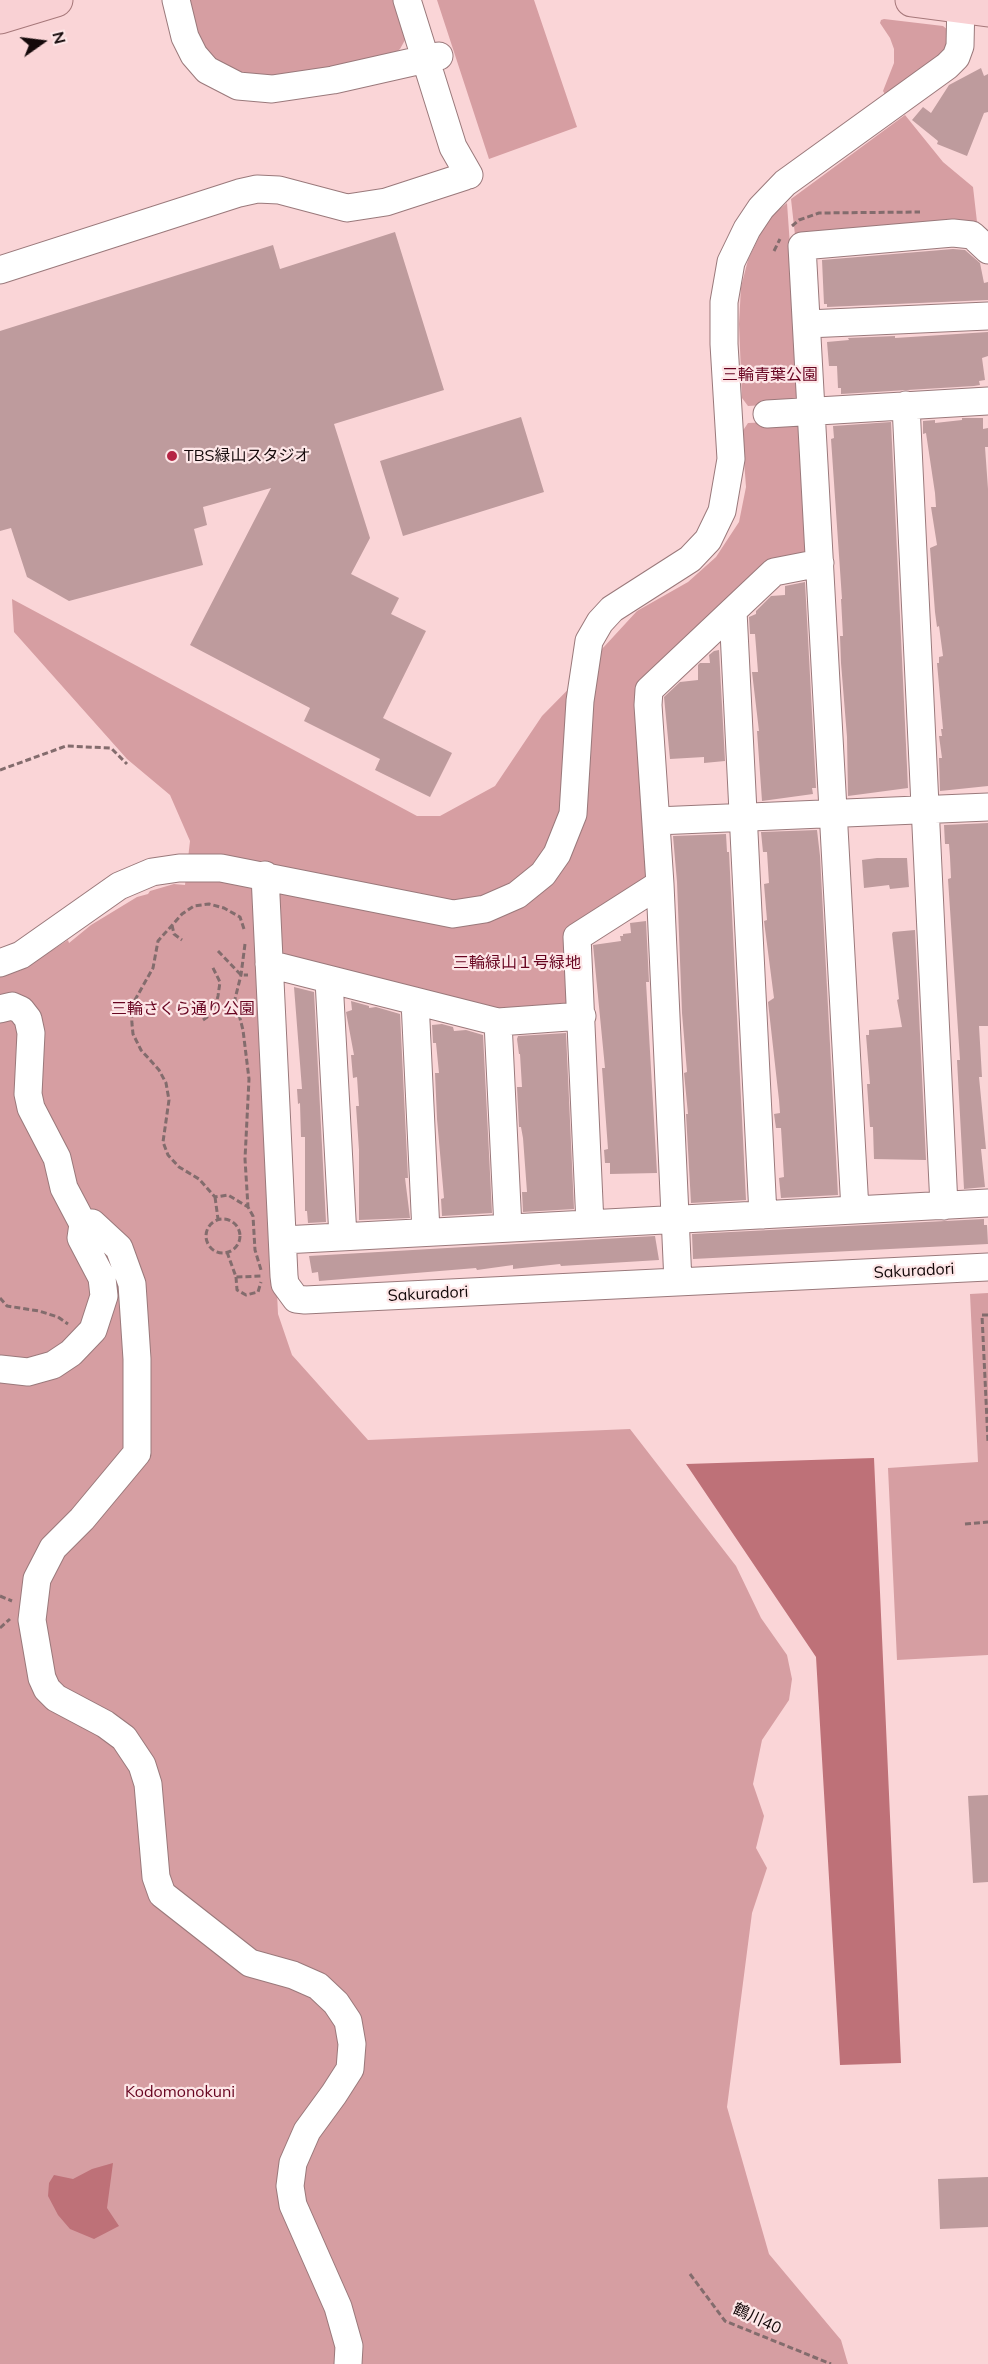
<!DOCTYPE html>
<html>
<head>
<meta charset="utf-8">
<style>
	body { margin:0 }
	#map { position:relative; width:988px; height:2364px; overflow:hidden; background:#fad5d7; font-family:Mulish,sans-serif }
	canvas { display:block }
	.north { position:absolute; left:12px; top:12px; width:60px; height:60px; -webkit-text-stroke:4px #fde6e7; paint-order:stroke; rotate:76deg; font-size:16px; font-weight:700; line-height:24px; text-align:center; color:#14090a }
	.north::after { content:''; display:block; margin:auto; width:21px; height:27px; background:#14090a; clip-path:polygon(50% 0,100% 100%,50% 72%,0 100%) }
</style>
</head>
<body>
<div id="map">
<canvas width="988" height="2364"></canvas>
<div class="north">N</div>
</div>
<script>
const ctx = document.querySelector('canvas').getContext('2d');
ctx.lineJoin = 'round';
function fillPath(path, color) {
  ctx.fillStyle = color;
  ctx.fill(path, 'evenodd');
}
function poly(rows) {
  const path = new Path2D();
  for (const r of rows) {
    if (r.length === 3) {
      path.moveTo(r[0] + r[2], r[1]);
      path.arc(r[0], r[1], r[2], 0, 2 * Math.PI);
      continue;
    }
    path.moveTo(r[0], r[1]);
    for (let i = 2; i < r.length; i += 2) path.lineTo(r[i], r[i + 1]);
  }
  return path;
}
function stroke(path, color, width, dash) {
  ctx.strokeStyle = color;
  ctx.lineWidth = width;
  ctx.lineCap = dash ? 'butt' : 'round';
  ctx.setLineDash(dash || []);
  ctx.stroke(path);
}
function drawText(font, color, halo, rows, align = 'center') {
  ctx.font = font + ' Mulish,"Noto Sans JP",sans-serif';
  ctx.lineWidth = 4.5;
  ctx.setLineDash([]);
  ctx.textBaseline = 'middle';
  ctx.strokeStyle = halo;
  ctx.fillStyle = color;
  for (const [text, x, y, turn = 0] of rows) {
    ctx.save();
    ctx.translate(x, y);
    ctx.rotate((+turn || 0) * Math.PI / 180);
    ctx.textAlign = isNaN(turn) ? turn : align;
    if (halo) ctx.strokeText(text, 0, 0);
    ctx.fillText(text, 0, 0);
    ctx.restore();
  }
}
const green = poly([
	[191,0,396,0,405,28,405,40,400,49,393,55,272,79,228,71,203,51,189,4],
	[437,0,534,0,577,127,489,159],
	[884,19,943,26,948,30,948,50,886,96,883,91,894,63,894,49,890,38,880,23,881,20],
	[905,115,943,162,973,187,977,222,795,235,791,199],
	[787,203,800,389,797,403,748,406,742,398,739,324,741,287,748,260,764,226,771,216],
	[797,421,806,432,808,547,802,556,640,689,649,877,569,932,569,1005,493,1012,261,949,278,1314,292,1355,368,1440,630,1429,736,1566,761,1618,787,1655,792,1679,789,1700,762,1740,753,1784,764,1816,756,1848,767,1868,752,1913,727,2107,769,2254,841,2340,848,2364,0,2364,0,977,21,970,68,940,69,943,91,925,137,897,148,894,150,891,174,884,185,885,190,841,170,795,127,759,14,632,12,599,417,816,440,816,495,786,542,716,600,657,602,649,637,611,688,582,716,557,739,522,746,487,742,432,748,423],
	[988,1293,988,1655,897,1660,888,1468,978,1462,970,1294]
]);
const water = poly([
	[874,1458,901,2063,840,2065,816,1657,686,1464],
	[113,2163,107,2208,119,2226,94,2239,70,2229,58,2215,48,2196,49,2183,54,2175,73,2179,92,2169]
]);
const building = poly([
	[981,68,984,76,988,74,988,112,984,113,967,156,937,144,938,141,912,120,923,107,931,113,949,85],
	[395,232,444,390,334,424,370,538,351,574,399,598,391,614,426,631,383,718,452,753,430,797,375,770,380,759,304,721,310,708,190,645,271,488,203,507,207,525,194,529,203,565,69,601,27,577,11,528,0,531,0,331,273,245,280,269],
	[953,249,965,250,980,263,984,283,988,282,988,300,827,307,827,304,824,304,822,260],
	[988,332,988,356,982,358,985,380,979,381,980,385,974,386,841,394,841,388,838,388,837,366,829,366,827,342,849,340,848,338,895,336,895,338],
	[521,417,544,492,403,536,380,461],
	[962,418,983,418,983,429,988,428,988,447,985,447,988,489,988,786,940,791,939,758,942,758,939,736,942,736,941,729,943,729,937,663,939,663,939,657,943,656,939,626,937,627,935,612,930,548,937,545,931,507,936,507,935,493,926,433,923,434,923,421,935,420,935,423,962,420],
	[891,422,908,788,848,796,847,737,841,663,840,636,843,636,841,599,842,599,831,439,834,438,833,426],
	[805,582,816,788,812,788,813,794,762,801,757,731,759,731,752,672,758,672,755,634,750,634,749,617,756,614,756,611,771,596,785,595,785,586],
	[719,650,725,761,704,763,704,757,670,759,664,697,680,682,698,680,698,665,700,663,710,663,709,655,714,651],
	[988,823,988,1026,979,1026,982,1077,979,1077,986,1149,981,1149,985,1187,964,1189,957,1060,960,1060,948,879,951,878,950,857,949,844,945,844,944,825],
	[817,830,820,856,838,1195,781,1198,779,1178,784,1177,781,1128,776,1128,774,1114,780,1113,779,1100,768,1002,774,998,764,921,767,920,764,884,769,883,767,852,763,852,761,832],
	[726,834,727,852,729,852,746,1200,691,1203,686,1114,688,1114,684,1073,687,1072,682,1013,677,882,673,836],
	[877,858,907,858,909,887,890,889,889,885,864,888,862,860],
	[646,921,649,982,646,982,657,1173,610,1174,610,1163,605,1163,604,1150,608,1149,602,1068,605,1068,593,945,621,941,620,936,623,936,623,934,631,933,630,923],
	[915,930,926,1160,874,1159,873,1127,870,1127,867,1084,870,1084,866,1035,869,1035,869,1030,902,1027,897,1000,899,999,892,934,893,932],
	[294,987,314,992,326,1222,308,1223,307,1211,305,1211,305,1137,301,1137,300,1103,298,1104,297,1089,302,1089],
	[351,1001,369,1006,369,1008,376,1007,400,1014,408,1178,405,1178,410,1218,359,1220,359,1150,356,1106,359,1106,357,1077,353,1078,351,1055,354,1055,346,1012,352,1010],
	[442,1024,453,1027,454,1031,466,1030,483,1035,492,1213,442,1216,441,1199,444,1198,437,1119,435,1073,439,1073,436,1043,433,1043,432,1025],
	[566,1033,574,1209,523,1212,522,1192,527,1192,523,1138,521,1127,519,1127,517,1087,522,1087,520,1054,519,1054,517,1039,518,1036],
	[984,1219,984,1225,987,1225,988,1244,693,1259,692,1234],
	[655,1236,659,1260,561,1266,560,1264,513,1269,513,1265,477,1270,476,1268,319,1281,318,1272,312,1273,309,1256],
	[988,1795,988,1882,973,1883,968,1796],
	[988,2177,988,2227,940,2229,938,2179]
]);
const path = poly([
	[792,226,799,220,819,213,920,212],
	[774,251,780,239],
	[0,770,66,746,111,748,127,764],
	[172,925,174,934,182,940],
	[244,929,240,917,224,908,209,904,194,906,182,914,158,941,153,968,131,1007,132,1024,133,1034,141,1050,159,1070,166,1083,169,1100,163,1142,168,1155,179,1167,199,1179,215,1197,228,1195,248,1207,253,1216,255,1250,261,1270],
	[245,944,241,975,235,999,243,1030,249,1079,245,1159,248,1207],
	[218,951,241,975,248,975],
	[203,1020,214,1012,218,996,220,982,212,966],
	[215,1197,218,1219],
	[223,1236,17],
	[227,1252,236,1277,262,1276],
	[236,1277,237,1290,246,1295,258,1292,261,1282],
	[0,1298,7,1306,39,1311,58,1317,68,1324],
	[988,1315,982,1315,988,1442],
	[965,1524,988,1522],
	[0,1596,12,1601],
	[0,1628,10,1619],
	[690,2274,725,2321,831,2364]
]);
const minor = poly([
	[176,0,185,37,194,55,207,70,238,86,272,89,333,80,439,56],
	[407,0,453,147,469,175],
	[0,270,239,193,257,189,279,190,347,208,386,202,469,175],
	[807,324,988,316],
	[906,405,944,1206],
	[767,414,988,401],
	[733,611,763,1215],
	[656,821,988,807],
	[265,875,284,1276,285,1284,296,1299,305,1300,988,1267],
	[0,963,21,955,119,886,152,872,179,868,221,868,453,914,485,909,517,895,543,874,557,854,573,814,580,701,589,641,600,622,612,609,690,559,708,540,722,511,731,459,724,344,724,302,731,262,747,229,761,208,785,183,947,66,956,57,960,46,961,0],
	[269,964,498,1022,582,1016],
	[329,980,343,1237],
	[415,1001,426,1232],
	[0,1009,12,1006,21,1010,28,1019,31,1033,28,1094,31,1108,57,1158,64,1188,83,1224,81,1238,102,1278,104,1296,93,1330,71,1353,53,1365,28,1372,0,1369],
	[498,1022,508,1228],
	[855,1210,802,246,953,233,972,235,988,250],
	[83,1224,92,1223,119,1248,132,1284,137,1359,137,1453,82,1519,53,1548,37,1579,32,1620,42,1678,47,1689,56,1698,105,1724,124,1738,142,1765,148,1784,156,1877,162,1894,250,1963,293,1975,318,1986,336,2003,348,2021,352,2044,350,2069,334,2094,307,2131,293,2163,290,2186,293,2205,338,2307,349,2346,348,2364],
	[590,1224,577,937,660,884],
	[283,1240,988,1203],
	[678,1282,660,884,648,705,649,690,774,572,820,563]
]);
const major = poly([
	[912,0,988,10],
	[0,17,56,0]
]);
const markers = [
	[172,456,6,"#b52444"]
];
const parkNames = [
	["三輪青葉公園",770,375],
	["三輪緑山１号緑地",517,963],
	["三輪さくら通り公園",183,1009],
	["Kodomonokuni",180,2092]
];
const poiNames = [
	["TBS緑山スタジオ",184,456]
];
const streetNames = [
	["Sakuradori",914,1271,-3],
	["Sakuradori",428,1294,-3],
	["鶴川40",757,2319,25]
];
fillPath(green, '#d69ea2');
fillPath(water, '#be7178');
fillPath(building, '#be9b9d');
stroke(minor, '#9a797b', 29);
stroke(major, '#a6787a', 35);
stroke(path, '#836c6d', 3, [6, 3]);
stroke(minor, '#fff', 27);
stroke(major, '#f9d1d4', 33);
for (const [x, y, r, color] of markers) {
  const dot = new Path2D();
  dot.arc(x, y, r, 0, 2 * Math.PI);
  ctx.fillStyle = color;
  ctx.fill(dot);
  stroke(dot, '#fde6e7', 2);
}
drawText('16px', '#670420', '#fde6e7', parkNames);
drawText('16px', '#14090a', '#fde6e7', poiNames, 'left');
drawText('16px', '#14090a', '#fde6e7', streetNames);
</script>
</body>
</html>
